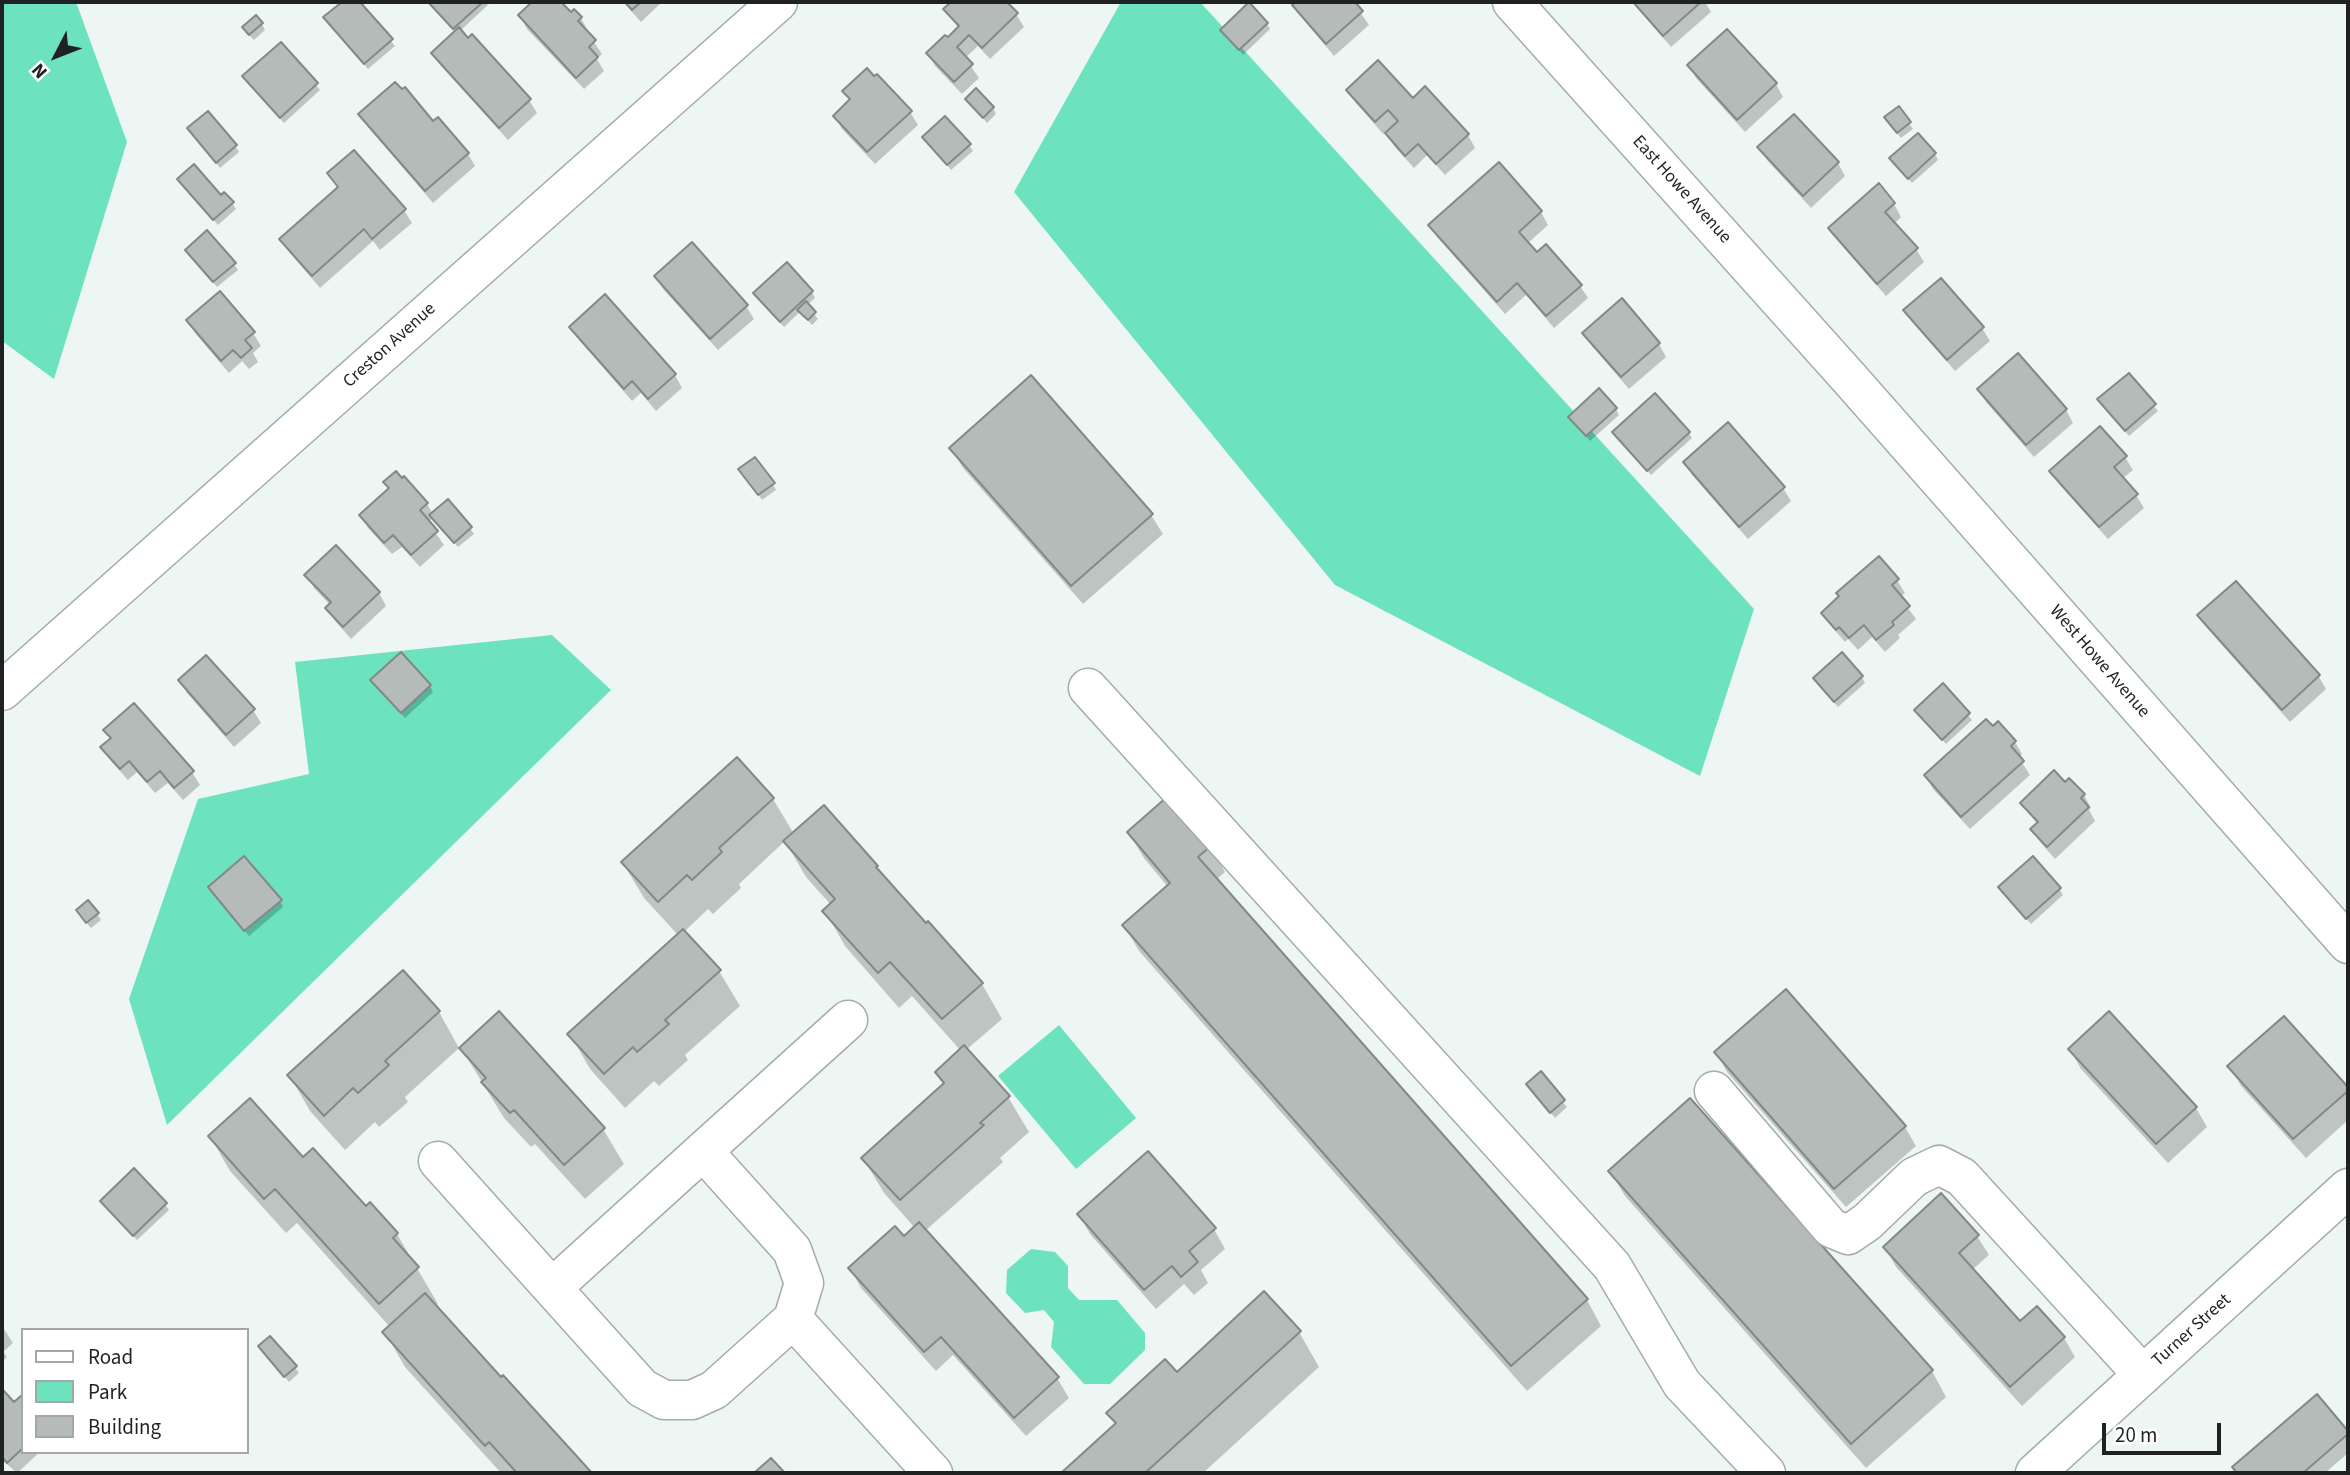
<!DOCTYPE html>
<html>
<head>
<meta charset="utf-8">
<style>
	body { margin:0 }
	#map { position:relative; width:2350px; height:1475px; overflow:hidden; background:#eef6f3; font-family:"Source Sans 3",sans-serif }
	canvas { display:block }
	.frame { position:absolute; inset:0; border:4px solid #1f2221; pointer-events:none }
	.legend { position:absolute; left:21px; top:1328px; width:228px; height:126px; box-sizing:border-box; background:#fff; border:2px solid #a5a7a6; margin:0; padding:9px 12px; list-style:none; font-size:21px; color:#1f2221 }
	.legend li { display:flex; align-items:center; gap:14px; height:35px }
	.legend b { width:35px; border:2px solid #a5a7a6 }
	.north { position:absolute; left:21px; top:21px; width:70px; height:70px; -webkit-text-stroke:5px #fff; paint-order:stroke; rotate:228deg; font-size:19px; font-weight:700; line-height:28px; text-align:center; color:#1f2221 }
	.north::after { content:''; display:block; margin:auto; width:24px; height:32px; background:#1f2221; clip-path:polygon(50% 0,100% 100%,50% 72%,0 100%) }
	.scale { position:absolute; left:2102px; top:1423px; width:119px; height:32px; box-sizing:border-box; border:4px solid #1f2221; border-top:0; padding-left:9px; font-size:21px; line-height:24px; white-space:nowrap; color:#1f2221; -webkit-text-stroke:5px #fff; paint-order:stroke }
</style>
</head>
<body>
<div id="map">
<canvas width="2350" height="1475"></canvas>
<div class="frame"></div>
<ul class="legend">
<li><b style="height:9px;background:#fff"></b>Road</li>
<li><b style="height:19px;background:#6ce2bf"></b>Park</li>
<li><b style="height:19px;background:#b4bbb8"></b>Building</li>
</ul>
<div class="north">N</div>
<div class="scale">20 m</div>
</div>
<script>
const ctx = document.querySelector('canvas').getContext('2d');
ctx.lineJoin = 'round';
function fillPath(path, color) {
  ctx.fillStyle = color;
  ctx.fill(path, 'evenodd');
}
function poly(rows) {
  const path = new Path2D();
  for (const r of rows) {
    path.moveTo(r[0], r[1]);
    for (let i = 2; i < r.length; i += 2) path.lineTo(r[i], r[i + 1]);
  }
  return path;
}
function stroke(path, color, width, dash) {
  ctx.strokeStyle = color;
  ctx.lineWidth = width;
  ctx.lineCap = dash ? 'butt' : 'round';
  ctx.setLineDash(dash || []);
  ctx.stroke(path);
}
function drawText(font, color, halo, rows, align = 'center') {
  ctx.font = font + ' "Source Sans 3",sans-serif';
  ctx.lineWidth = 6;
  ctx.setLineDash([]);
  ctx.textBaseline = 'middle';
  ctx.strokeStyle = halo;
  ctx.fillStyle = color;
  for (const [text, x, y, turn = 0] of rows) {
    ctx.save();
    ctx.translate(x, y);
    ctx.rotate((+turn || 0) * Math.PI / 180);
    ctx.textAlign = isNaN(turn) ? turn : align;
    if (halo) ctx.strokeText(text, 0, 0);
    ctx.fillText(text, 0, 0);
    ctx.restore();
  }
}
const green = poly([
	[2,2,76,2,127,142,54,379,2,341],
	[1121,2,1200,2,1754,609,1700,776,1335,585,1014,192],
	[552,635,611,690,167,1125,129,999,198,799,309,774,295,662],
	[1059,1025,1136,1118,1076,1169,998,1076],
	[1031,1249,1055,1252,1068,1266,1068,1288,1079,1300,1117,1300,1145,1333,1145,1350,1110,1384,1084,1384,1051,1347,1054,1322,1044,1310,1025,1313,1006,1293,1007,1270]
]);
const shadow = poly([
	[342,2,358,2,395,46,368,69,329,24],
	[428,2,489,2,490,3,460,31,529,100,537,113,508,140,441,66,433,53,456,33],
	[535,2,559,2,571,14,581,18,588,31,587,32,602,54,597,59,604,71,584,89,527,29,520,16],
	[623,2,662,2,641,22],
	[954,2,1005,2,1016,14,1024,27,990,59,978,46,965,58,979,78,962,94,935,66,928,53,959,29,946,10],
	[1299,2,1353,2,1369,25,1334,56,1302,18,1294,6],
	[1632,2,1705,2,1711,12,1671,47],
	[262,24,265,30,254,40,247,33],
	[1267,24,1270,29,1243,55,1222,30],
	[281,44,320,90,284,123,248,82],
	[1689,66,1776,84,1783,97,1745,132,1696,78],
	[1348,90,1413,100,1468,135,1475,148,1445,175,1427,155,1414,168,1394,146,1386,132,1383,134,1356,103],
	[845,91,910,112,918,125,875,164,842,129,835,116,851,101],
	[967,99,993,108,996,114,987,123],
	[1898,109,1913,129,1901,138,1890,124],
	[360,114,433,123,468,154,475,166,433,203,368,127],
	[189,129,235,146,239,152,220,168],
	[924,137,969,145,973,151,951,170],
	[1760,147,1838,163,1845,176,1811,208,1767,160],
	[1935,154,1938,160,1912,183,1891,159],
	[329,174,404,210,412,223,380,250,373,241,320,288,289,252,281,239,339,189],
	[183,185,220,197,232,203,236,209,218,225],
	[1894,204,1901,217,1894,224,1916,249,1924,262,1886,296,1838,241,1830,229],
	[1541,212,1548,225,1527,244,1537,255,1580,286,1588,298,1554,328,1526,295,1505,314,1438,238,1430,225],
	[187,250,234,264,238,270,217,287],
	[656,277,746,306,754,319,718,350,663,289],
	[812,292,815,298,807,305,818,319,812,325,800,312,784,327,755,294],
	[605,297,675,375,682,388,656,411,641,393,632,401,579,340,571,327],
	[1905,311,1982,328,1990,341,1955,371,1913,323],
	[188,321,253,333,261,346,253,353,258,362,249,369,242,361,229,373,195,333],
	[1584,334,1659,344,1666,357,1629,389,1592,346],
	[2128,375,2158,411,2129,436,2103,406],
	[1979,390,2066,410,2073,423,2034,457,1986,402],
	[1616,409,1619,415,1590,441,1570,417],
	[1614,432,1689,433,1692,438,1651,475],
	[951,448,1151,515,1163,534,1083,604,963,468],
	[2125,457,2133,470,2122,479,2136,495,2144,508,2108,539,2059,484,2052,471],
	[1685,462,1783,488,1791,501,1748,539,1692,475],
	[744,475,773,484,776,490,762,500],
	[402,480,427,504,433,514,470,528,474,534,458,547,433,518,428,522,444,545,420,567,402,547,392,554,368,528,361,515,390,490,385,482],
	[307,575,379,593,386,606,351,639,335,621,327,608,330,605,314,588],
	[1897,580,1905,593,1900,597,1916,619,1898,635,1900,638,1885,652,1872,637,1858,650,1848,639,1845,642,1831,626,1823,613,1841,597],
	[2236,583,2319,677,2326,689,2290,722,2207,628,2199,616],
	[1862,677,1865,683,1838,707,1818,684],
	[180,680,253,710,261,723,234,747,187,693],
	[376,686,430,686,433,692,405,718],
	[1943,686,1972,720,1946,744,1916,710],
	[1992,728,2015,742,2022,754,2019,758,2030,775,1970,829,1933,789,1926,776],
	[105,730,192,772,200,785,183,800,168,783,155,793,137,772,128,780,110,760,103,747,111,740],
	[737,759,773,799,794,834,926,925,982,984,1002,1019,966,1050,1008,1097,1029,1132,1000,1158,1003,1162,925,1231,1057,1378,1069,1398,1026,1436,953,1355,936,1371,861,1288,850,1268,904,1238,915,1228,884,1193,863,1158,944,1085,937,1072,961,1051,912,996,899,1008,845,946,825,911,831,905,806,877,785,841,739,884,741,888,713,914,708,909,684,932,719,971,740,1006,685,1055,688,1060,659,1086,654,1081,625,1108,590,1069,570,1034,678,935,644,898,623,863],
	[2065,784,2084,795,2091,808,2089,810,2095,821,2055,859,2040,842,2033,830,2038,825,2022,803],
	[1129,833,1210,846,1225,872,1216,880,1587,1300,1601,1326,1527,1391,1139,951,1124,925,1168,887,1144,858],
	[2059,889,2063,895,2031,924,2004,893],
	[213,893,280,901,283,907,249,936],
	[97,914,101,920,91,928,81,916],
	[403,973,439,1012,459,1048,405,1097,408,1102,379,1127,375,1122,345,1150,310,1111,290,1076],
	[2284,1018,2348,1090,2348,1120,2306,1158,2241,1086,2230,1066],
	[461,1048,603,1129,624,1164,585,1199,535,1144,531,1147,504,1118],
	[2070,1049,2196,1108,2207,1127,2168,1163,2081,1069],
	[1716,1052,1905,1127,1916,1146,1846,1207,1727,1072],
	[1540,1074,1567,1107,1555,1118,1532,1090],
	[1690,1100,1932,1371,1946,1397,1866,1468,1625,1196,1610,1171],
	[210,1136,303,1160,366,1208,370,1204,397,1234,438,1304,435,1307,501,1379,503,1377,590,1473,501,1473,405,1367,385,1332,390,1327,297,1223,286,1233,230,1171],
	[102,1201,165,1204,169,1210,137,1240],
	[1079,1214,1214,1229,1225,1249,1201,1270,1208,1283,1194,1295,1184,1284,1156,1309,1090,1234],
	[1977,1236,1989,1255,1972,1270,2020,1323,2064,1338,2075,1357,2022,1406,1896,1267,1885,1247],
	[2,1326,13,1343,3,1352,7,1357,2,1362],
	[1299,1332,1319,1367,1203,1473,1064,1473,1116,1426,1109,1414,1177,1374],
	[264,1352,295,1367,299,1373,289,1382],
	[4,1394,14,1405,23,1397,23,1452,40,1452,17,1473,2,1460,2,1396],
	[2317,1397,2348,1434,2348,1453,2325,1473,2237,1473,2234,1468]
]);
const building = poly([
	[342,2,360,2,393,39,364,64,323,17,342,2],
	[428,2,483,2,453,29,428,2],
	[532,2,561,2,571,12,574,9,582,17,578,21,596,40,589,47,598,57,576,78,518,15,532,2],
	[625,2,641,2,632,10,625,2],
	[951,2,1007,2,1018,13,982,48,969,35,957,47,973,64,954,82,926,53,945,35,948,37,959,26,943,9,951,2],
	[1249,2,1268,23,1239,50,1220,30,1249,2],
	[1296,2,1355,2,1363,11,1326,44,1292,5,1296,2],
	[1633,2,1701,2,1663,36,1633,2],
	[256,15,263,23,249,35,242,27,256,15],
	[459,27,468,38,472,34,531,99,499,128,431,53,459,27],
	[1727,29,1777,83,1737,120,1687,65,1727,29],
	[281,42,318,83,280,118,242,76,281,42],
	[1378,60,1413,98,1425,86,1469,134,1436,164,1418,144,1405,156,1385,133,1398,121,1388,110,1375,122,1346,90,1378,60],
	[867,68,874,76,877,74,912,111,867,152,833,116,850,99,842,91,867,68],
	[395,82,402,89,405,87,433,121,438,117,469,153,425,191,358,114,395,82],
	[976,88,994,107,983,118,965,99,976,88],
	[1899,106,1911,122,1897,133,1884,117,1899,106],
	[208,111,237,145,216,163,187,128,208,111],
	[1794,114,1839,162,1803,196,1757,147,1794,114],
	[945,116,971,144,947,165,922,137,945,116],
	[1918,133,1936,153,1908,179,1889,158,1918,133],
	[354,150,406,209,372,239,364,229,312,276,279,239,338,187,327,173,354,150],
	[1499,162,1542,211,1519,232,1537,252,1546,244,1582,285,1546,316,1517,283,1497,302,1428,225,1499,162],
	[194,164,221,195,224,192,234,202,213,220,177,179,194,164],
	[1879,183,1895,203,1885,212,1918,248,1877,284,1828,228,1879,183],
	[207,230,236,263,213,282,185,250,207,230],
	[692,242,748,305,710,339,654,276,692,242],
	[787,262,813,291,780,322,753,293,787,262],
	[1941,278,1984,327,1947,360,1903,310,1941,278],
	[220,291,255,332,245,340,252,348,241,358,233,350,221,361,186,320,220,291],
	[605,294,676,374,648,399,632,381,624,389,569,327,605,294],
	[1622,298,1660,343,1621,377,1582,333,1622,298],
	[806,301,816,312,808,320,797,310,806,301],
	[2018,353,2067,409,2026,445,1977,389,2018,353],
	[2129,373,2156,404,2125,431,2097,399,2129,373],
	[1031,375,1153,514,1071,586,949,448,1031,375],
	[1599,388,1617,408,1586,436,1568,417,1599,388],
	[1655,393,1690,432,1647,471,1612,432,1655,393],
	[1728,422,1785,487,1739,527,1683,462,1728,422],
	[2100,426,2127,456,2114,467,2138,494,2099,527,2049,471,2100,426],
	[755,457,775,483,758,495,738,469,755,457],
	[396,471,402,478,404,476,428,503,420,510,438,531,411,555,393,535,384,543,359,515,389,488,383,482,396,471],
	[448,499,472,527,454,543,429,515,448,499],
	[336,545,380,592,343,627,325,608,331,602,304,575,336,545],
	[1879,556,1899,579,1892,585,1910,606,1892,622,1894,625,1876,640,1864,625,1849,638,1839,627,1836,630,1821,613,1839,596,1836,593,1879,556],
	[2236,581,2320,675,2282,710,2197,615,2236,581],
	[401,652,431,685,401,713,370,680,401,652],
	[1842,652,1863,676,1834,702,1813,678,1842,652],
	[206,655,255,709,226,735,178,680,206,655],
	[1943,683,1970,713,1942,740,1914,710,1943,683],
	[134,703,194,771,174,788,160,771,147,782,129,761,120,769,100,747,111,738,103,730,134,703],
	[1986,719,1993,726,1998,721,2016,741,2011,746,2024,761,1961,817,1924,775,1986,719],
	[737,757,774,798,719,848,722,852,692,880,687,875,658,902,621,862,737,757],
	[2054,770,2065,782,2069,778,2085,794,2081,798,2089,807,2047,847,2030,829,2038,822,2020,803,2054,770],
	[1168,796,1212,845,1198,857,1588,1299,1511,1366,1122,925,1170,883,1127,832,1168,796],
	[824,805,878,866,876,867,926,923,928,921,983,983,942,1019,890,962,878,973,822,911,835,899,783,841,824,805],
	[244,856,282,900,244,931,208,887,244,856],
	[2033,856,2061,888,2026,919,1998,887,2033,856],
	[88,900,99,913,86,923,76,910,88,900],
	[683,929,721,970,665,1020,669,1024,637,1052,633,1047,604,1074,567,1034,683,929],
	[403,970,440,1011,385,1061,389,1065,358,1093,353,1088,324,1116,287,1075,403,970],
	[1786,989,1906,1126,1834,1189,1714,1052,1786,989],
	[499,1011,605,1128,564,1165,514,1110,510,1113,481,1082,486,1078,459,1048,499,1011],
	[2109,1011,2197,1107,2156,1144,2068,1049,2109,1011],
	[2284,1016,2348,1087,2348,1091,2293,1139,2227,1066,2284,1016],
	[964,1045,1010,1096,980,1123,984,1125,900,1200,861,1158,944,1083,935,1072,964,1045],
	[1541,1071,1565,1100,1550,1113,1526,1084,1541,1071],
	[250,1098,303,1157,313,1148,366,1206,370,1202,398,1233,393,1238,419,1267,379,1304,275,1189,264,1199,208,1136,250,1098],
	[1690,1098,1933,1370,1851,1444,1608,1171,1690,1098],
	[1148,1151,1216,1228,1189,1251,1198,1262,1181,1277,1172,1266,1144,1290,1077,1214,1148,1151],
	[134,1168,167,1203,133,1236,100,1201,134,1168],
	[1941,1193,1979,1235,1959,1253,2020,1321,2037,1306,2065,1337,2010,1387,1883,1247,1941,1193],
	[919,1222,1059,1377,1014,1418,941,1337,924,1352,848,1268,895,1226,904,1236,919,1222],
	[1264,1291,1301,1331,1145,1473,1061,1473,1116,1423,1106,1413,1165,1359,1177,1372,1264,1291],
	[425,1293,501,1377,503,1375,592,1473,517,1473,489,1442,485,1446,382,1332,425,1293],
	[270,1336,297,1366,284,1377,258,1346,270,1336],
	[4,1391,14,1402,23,1394,23,1448,7,1463,2,1457,2,1394,4,1391],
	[2317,1394,2348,1431,2348,1434,2303,1473,2237,1473,2232,1467,2317,1394],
	[771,1458,785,1473,754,1473,771,1458]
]);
const minor = poly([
	[1512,2,1850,379,2348,944],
	[1088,688,1612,1266,1682,1384,1766,1473],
	[2,691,778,2],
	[1714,1091,1831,1228,1848,1235,1867,1222,1914,1177,1939,1165,1962,1177,2143,1375],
	[703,1151,792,1250,804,1283,793,1319,714,1390,692,1400,664,1400,642,1388,552,1288,703,1151],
	[703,1151,848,1020],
	[438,1161,552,1288],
	[793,1319,933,1473],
	[2035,1473,2348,1188]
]);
const streetNames = [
	["East Howe Avenue",1681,190,48],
	["Creston Avenue",390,346,-42],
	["West Howe Avenue",2099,662,49],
	["Turner Street",2192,1331,-42]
];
fillPath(green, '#6ce2bf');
fillPath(shadow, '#0003');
fillPath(building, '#b4bbb8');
stroke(building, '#828987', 2);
stroke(minor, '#a4aca9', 41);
stroke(minor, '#fff', 38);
drawText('18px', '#1f2221', '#fff', streetNames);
</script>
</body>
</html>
